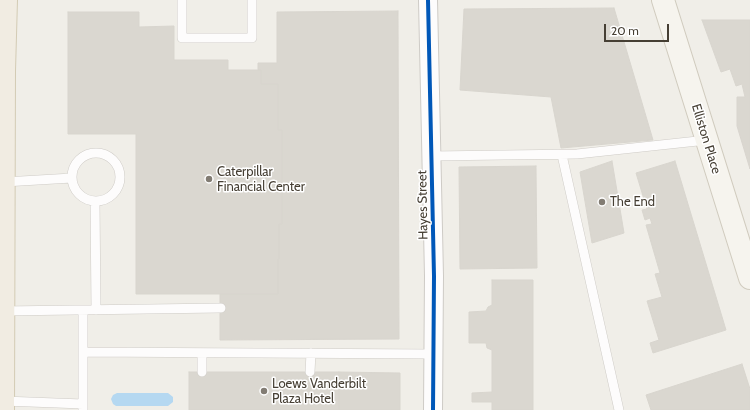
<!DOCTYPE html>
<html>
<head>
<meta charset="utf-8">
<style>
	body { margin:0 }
	#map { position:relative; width:750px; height:410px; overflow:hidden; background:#f0eee8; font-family:Cabin,sans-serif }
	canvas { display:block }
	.scale { position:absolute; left:604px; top:24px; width:65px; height:18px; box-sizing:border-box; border:2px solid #463f34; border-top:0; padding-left:5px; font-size:12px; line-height:14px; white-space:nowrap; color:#463f34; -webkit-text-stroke:3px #fff; paint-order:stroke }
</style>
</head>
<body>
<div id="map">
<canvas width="750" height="410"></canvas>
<div class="scale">20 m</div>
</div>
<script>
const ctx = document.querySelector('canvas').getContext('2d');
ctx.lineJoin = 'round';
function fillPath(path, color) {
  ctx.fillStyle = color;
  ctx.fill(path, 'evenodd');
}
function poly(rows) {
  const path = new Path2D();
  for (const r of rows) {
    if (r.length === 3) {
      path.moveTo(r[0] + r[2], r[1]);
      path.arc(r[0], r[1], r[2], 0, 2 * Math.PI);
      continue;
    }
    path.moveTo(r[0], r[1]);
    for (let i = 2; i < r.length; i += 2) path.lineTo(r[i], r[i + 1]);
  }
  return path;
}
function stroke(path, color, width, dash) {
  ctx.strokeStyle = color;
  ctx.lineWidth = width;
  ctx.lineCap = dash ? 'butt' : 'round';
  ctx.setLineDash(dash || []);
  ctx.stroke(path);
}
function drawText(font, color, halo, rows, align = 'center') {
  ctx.font = font + ' Cabin,sans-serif';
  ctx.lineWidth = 3;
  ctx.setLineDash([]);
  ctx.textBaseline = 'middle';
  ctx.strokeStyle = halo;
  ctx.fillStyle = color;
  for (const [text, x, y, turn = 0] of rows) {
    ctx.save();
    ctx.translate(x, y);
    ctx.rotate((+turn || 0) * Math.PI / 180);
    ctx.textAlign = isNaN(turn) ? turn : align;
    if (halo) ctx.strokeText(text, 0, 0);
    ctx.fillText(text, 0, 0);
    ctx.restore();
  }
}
const water = poly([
	[117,393,168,393,173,397,173,402,168,406,116,406,113,404,111,399,113,395]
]);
const building = poly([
	[614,8,653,140,561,148,551,97,460,90,464,9,614,8],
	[398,11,399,339,220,340,220,294,278,294,279,224,282,224,282,130,278,130,278,84,261,84,261,70,258,70,258,63,277,63,277,12,398,11],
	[68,12,139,12,139,27,174,26,174,60,228,60,228,70,261,70,261,84,278,84,278,130,282,130,282,224,279,224,278,294,136,294,136,134,68,134,68,12],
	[702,20,750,20,750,169,737,126,737,97,745,97,742,84,736,86,730,69,721,72,702,20],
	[612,161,624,233,592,243,580,172,612,161],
	[675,161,726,330,653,353,650,343,659,340,647,301,662,297,655,274,660,273,646,225,652,224,650,218,645,220,642,210,647,209,636,173,675,161],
	[536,166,537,268,460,269,459,167,536,166],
	[492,280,533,280,533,410,492,410,492,402,472,402,472,393,492,392,492,350,487,348,486,343,469,343,469,312,486,311,488,307,492,305,492,280],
	[742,364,750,389,750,410,651,410,646,395,742,364],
	[189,372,339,372,339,410,189,410,189,372],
	[339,372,400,373,400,410,339,410,339,372]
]);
const lane = poly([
	[182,0,182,38,252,38,252,0],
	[96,177,24],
	[562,155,619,410],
	[432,156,577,154,707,140],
	[4,182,72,178],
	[95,201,96,310],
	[83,310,83,404],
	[3,311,221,308],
	[83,352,433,354],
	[202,353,202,372],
	[310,372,311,353],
	[3,401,83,404,83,410]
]);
const street = poly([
	[428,0,434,276,433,410]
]);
const secondary = poly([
	[663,0,750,278]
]);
const primary = poly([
	[3,410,4,71,6,0]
]);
const cycleway = poly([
	[428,0,434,276,433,410]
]);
const markers = [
	[209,179,4,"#827c73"],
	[602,202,4,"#827c73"],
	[264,391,4,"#827c73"]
];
const streetNames = [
	["Elliston Place",706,139,73],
	["Hayes Street",423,205,-91]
];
const poiNames = [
	["Caterpillar",217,172],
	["Financial Center",217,187],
	["The End",610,202],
	["Loews Vanderbilt",272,384],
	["Plaza Hotel",272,399]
];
fillPath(water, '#b5d8f1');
fillPath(building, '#dad7d0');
stroke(building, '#d8d5ce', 1);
stroke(lane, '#cecbc6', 10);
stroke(street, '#cecbc6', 20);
stroke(secondary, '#d0cbbe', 24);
stroke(primary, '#d3cbb4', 24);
stroke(lane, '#fdfcfc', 9);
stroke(street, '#fdfcfc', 18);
stroke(secondary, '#f6f4ee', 22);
stroke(primary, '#f1ece2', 22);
stroke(cycleway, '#0057b8', 4);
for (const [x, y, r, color] of markers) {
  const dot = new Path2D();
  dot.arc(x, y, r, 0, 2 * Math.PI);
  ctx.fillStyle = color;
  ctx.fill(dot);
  stroke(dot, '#fff', 1.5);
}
drawText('13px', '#463f34', '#fff', streetNames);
drawText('13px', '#463f34', '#fff', poiNames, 'left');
</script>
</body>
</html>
